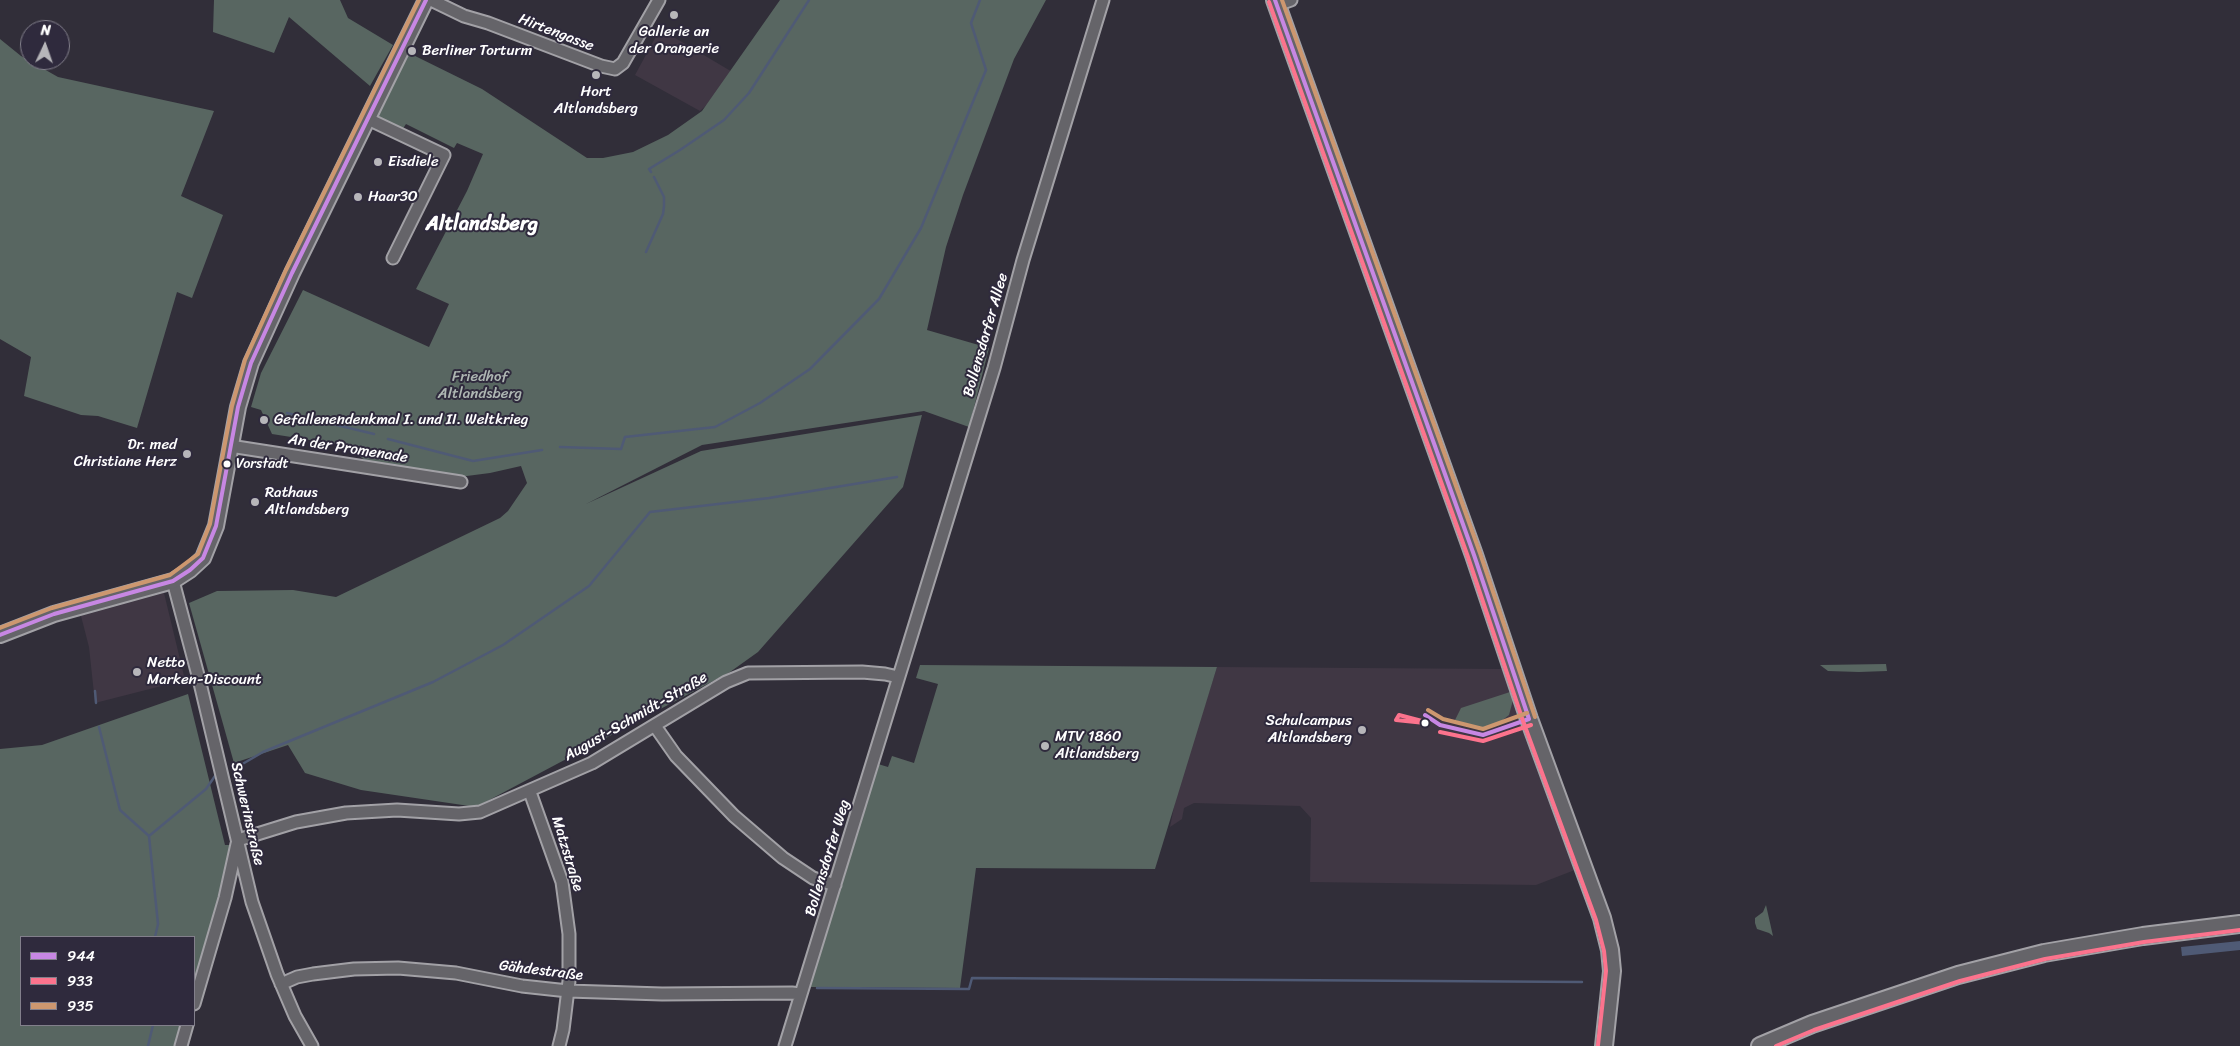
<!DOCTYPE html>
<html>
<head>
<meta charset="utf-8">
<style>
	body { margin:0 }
	#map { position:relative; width:2240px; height:1046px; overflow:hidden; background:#312e39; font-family:Sriracha,sans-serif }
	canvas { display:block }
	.legend { position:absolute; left:20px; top:936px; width:175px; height:90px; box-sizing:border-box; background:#2f2a3d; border:1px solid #827f8b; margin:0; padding:6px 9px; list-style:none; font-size:15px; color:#fff }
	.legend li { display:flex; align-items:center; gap:10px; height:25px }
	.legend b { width:25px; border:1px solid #827f8b }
	.north { position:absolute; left:20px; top:20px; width:50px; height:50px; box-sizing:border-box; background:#2f2a3d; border:1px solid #827f8b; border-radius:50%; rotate:3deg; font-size:14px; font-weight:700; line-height:20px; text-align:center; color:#fff }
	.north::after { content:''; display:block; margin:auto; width:18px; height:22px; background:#b7b6ba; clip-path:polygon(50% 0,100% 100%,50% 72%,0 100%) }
</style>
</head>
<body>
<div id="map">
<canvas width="2240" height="1046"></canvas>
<ul class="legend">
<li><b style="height:6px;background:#c787e3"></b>944</li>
<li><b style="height:6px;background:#fc738d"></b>933</li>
<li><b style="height:6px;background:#cd976f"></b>935</li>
</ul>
<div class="north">N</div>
</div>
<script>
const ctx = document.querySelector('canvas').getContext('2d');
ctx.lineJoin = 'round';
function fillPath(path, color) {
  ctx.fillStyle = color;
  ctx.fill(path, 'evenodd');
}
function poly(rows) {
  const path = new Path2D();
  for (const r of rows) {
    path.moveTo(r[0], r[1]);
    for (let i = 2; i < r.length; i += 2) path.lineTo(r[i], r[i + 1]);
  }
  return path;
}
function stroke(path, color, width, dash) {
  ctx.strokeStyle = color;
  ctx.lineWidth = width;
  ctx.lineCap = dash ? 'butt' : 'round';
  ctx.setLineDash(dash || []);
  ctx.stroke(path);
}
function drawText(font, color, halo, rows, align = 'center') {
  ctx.font = font + ' Sriracha,sans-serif';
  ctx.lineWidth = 4;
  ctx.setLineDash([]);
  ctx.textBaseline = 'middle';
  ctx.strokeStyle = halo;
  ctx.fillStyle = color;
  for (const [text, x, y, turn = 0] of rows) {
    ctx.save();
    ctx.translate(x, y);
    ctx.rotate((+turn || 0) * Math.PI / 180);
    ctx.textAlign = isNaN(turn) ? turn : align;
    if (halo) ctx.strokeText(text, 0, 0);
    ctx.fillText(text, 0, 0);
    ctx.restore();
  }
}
const built = poly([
	[660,29,734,73,723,90,700,111,635,75],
	[164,593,185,680,95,703,89,647,81,616],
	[1217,667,1502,669,1580,868,1536,885,1310,882,1311,818,1300,806,1194,803,1184,808,1182,819,1170,827,1177,792]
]);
const green = poly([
	[214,0,340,0,348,18,393,45,370,86,289,17,274,53,213,32],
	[780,0,1046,0,1014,59,963,195,946,247,927,330,989,348,969,427,924,411,702,445,586,504,701,451,922,415,903,487,758,652,730,672,476,807,361,790,305,773,288,745,234,763,189,603,217,591,293,590,336,597,500,518,508,511,527,483,521,466,490,473,459,477,369,464,348,446,272,434,261,410,251,407,261,373,303,290,429,347,449,304,416,289,467,191,483,154,457,143,454,148,406,124,402,130,380,120,378,116,407,52,482,89,587,158,603,158,633,152,668,135,702,111],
	[0,39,21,56,58,77,214,111,181,196,223,215,192,298,177,292,137,428,98,416,81,415,24,396,31,357,0,339],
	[1886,664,1887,671,1859,672,1828,671,1820,665],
	[920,665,1217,667,1155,869,976,868,960,988,810,987,878,764,888,767,892,756,914,763,938,684,916,678],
	[1510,692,1513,700,1509,715,1495,726,1486,729,1475,728,1455,720,1461,708],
	[188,694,225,845,235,845,194,991,194,937,21,937,21,1025,184,1025,175,1046,0,1046,0,749,42,745],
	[1766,905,1773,936,1769,933,1757,929,1755,923,1755,918,1763,912]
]);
const water = poly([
	[2240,941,2240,950,2182,956,2181,947]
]);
const stream = poly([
	[651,172,649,169,680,150,724,120,749,93,809,0],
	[646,252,663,214,664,206,664,197,654,177],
	[287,413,374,434],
	[388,439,473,461,542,450],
	[560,447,621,449,625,437,715,427,760,403,810,369,879,299,921,228,986,70,971,23,980,0],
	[95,691,96,703],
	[99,727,120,810,149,836,158,924,155,937],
	[239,766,263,752,433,682,503,645,589,586,650,512,769,498,897,477],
	[149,836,206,789,217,773],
	[817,988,969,989,972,978,1582,982],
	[148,1046,153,1025]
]);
const minor = poly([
	[431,0,464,16,488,23,601,66,615,69,623,63,659,0],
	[1277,5,1291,0],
	[368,119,444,155,393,258],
	[230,446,461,482],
	[173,581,199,679,252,902,277,974,295,1016,312,1046],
	[655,726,676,756,734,816,783,858,813,878,835,885],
	[530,792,562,882,569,934,569,981,563,1030,559,1046],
	[238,840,296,822,346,813,397,810,459,814,480,812,592,763,726,682,748,673,862,672,885,674,898,677],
	[281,984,297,977,313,974,354,969,398,968,456,973,522,986,568,991,662,994,792,993,800,994],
	[194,1004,225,898,237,844],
	[181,1046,187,1025],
	[785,1046,994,368,1023,260,1103,0]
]);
const tertiary = poly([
	[0,635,54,614,173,581,190,570,203,558,216,526,238,407,251,363,292,273,426,0]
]);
const secondary = poly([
	[1275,0,1474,555,1529,719,1602,918,1610,950,1612,971,1604,1046],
	[1760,1046,1812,1024,1958,975,2044,953,2143,936,2240,924]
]);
const bus1 = poly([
	[1275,0,1474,555,1529,719],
	[0,635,54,614,173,581,190,570,203,558,216,526,238,407,251,363,292,273,426,0],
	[1425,715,1440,725,1483,735,1529,719]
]);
const bus2 = poly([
	[1269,2,1468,557,1523,721,1596,920,1604,951,1606,971,1598,1045],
	[1399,715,1422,721,1425,723,1396,720,1399,715],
	[1440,732,1483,741,1531,725],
	[1776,1046,1814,1030,1960,981,2045,959,2144,942,2240,930]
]);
const bus3 = poly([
	[1282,0,1480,553,1535,717],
	[0,628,52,608,170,575,198,554,210,524,232,406,245,360,286,270,419,0],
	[1428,710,1443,719,1483,729,1527,713]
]);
const markers = [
	[674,15,5,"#b7b6ba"],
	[412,51,5,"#b7b6ba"],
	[596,75,5,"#b7b6ba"],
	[378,162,5,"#b7b6ba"],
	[358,197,5,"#b7b6ba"],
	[264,420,5,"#b7b6ba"],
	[187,454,5,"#b7b6ba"],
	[227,464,4.5,"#fff"],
	[255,502,5,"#b7b6ba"],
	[137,672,5,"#b7b6ba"],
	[1425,723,4.5,"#fff"],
	[1362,730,5,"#b7b6ba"],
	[1045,746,5,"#b7b6ba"]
];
const busNames = [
	["Vorstadt",236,464]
];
const poiNames = [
	["Gallerie an",674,32,"center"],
	["der Orangerie",674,49,"center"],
	["Berliner Torturm",422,51],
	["Hort",596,92,"center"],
	["Altlandsberg",596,109,"center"],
	["Eisdiele",388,162],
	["Haar3O",368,197],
	["Gefallenendenkmal I. und II. Weltkrieg",274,420],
	["Dr. med",177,445,"right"],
	["Christiane Herz",177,462,"right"],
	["Rathaus",265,493],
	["Altlandsberg",265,510],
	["Netto",147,663],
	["Marken-Discount",147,680],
	["Schulcampus",1352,721,"right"],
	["Altlandsberg",1352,738,"right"],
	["MTV 1860",1055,737],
	["Altlandsberg",1055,754]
];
const streetNames = [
	["Hirtengasse",556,33,21],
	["Bollensdorfer Allee",986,335,-74],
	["An der Promenade",348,449,9],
	["August-Schmidt-Straße",636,717,-30],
	["Schwerinstraße",247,814,77],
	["Matzstraße",567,854,73],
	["Bollensdorfer Weg",828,858,-73],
	["Gähdestraße",541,971,7]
];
const parkNames = [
	["Friedhof",480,377],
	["Altlandsberg",480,394]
];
const districtNames = [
	["Altlandsberg",482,225]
];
fillPath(built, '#403744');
fillPath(green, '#586661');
fillPath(water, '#4f5a75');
stroke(stream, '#4f5a75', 2.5);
stroke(minor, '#a2a1a6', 15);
stroke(tertiary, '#a2a1a6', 18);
stroke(secondary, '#a2a1a6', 20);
stroke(minor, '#656469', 11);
stroke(tertiary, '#656469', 14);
stroke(secondary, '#656469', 16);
stroke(bus1, '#c787e3', 4);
stroke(bus2, '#fc738d', 4);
stroke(bus3, '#cd976f', 4);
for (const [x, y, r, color] of markers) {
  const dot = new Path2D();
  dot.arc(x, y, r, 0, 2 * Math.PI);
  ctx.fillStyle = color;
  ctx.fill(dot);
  stroke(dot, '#2f2a3d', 2);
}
drawText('14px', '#fff', '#2f2a3d', busNames, 'left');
drawText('15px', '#fff', '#2f2a3d', poiNames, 'left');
drawText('15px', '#fff', '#2f2a3d', streetNames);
drawText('15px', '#aeb7b3', '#2f2a3d', parkNames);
drawText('bold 20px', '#fff', '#2f2a3d', districtNames);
</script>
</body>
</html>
